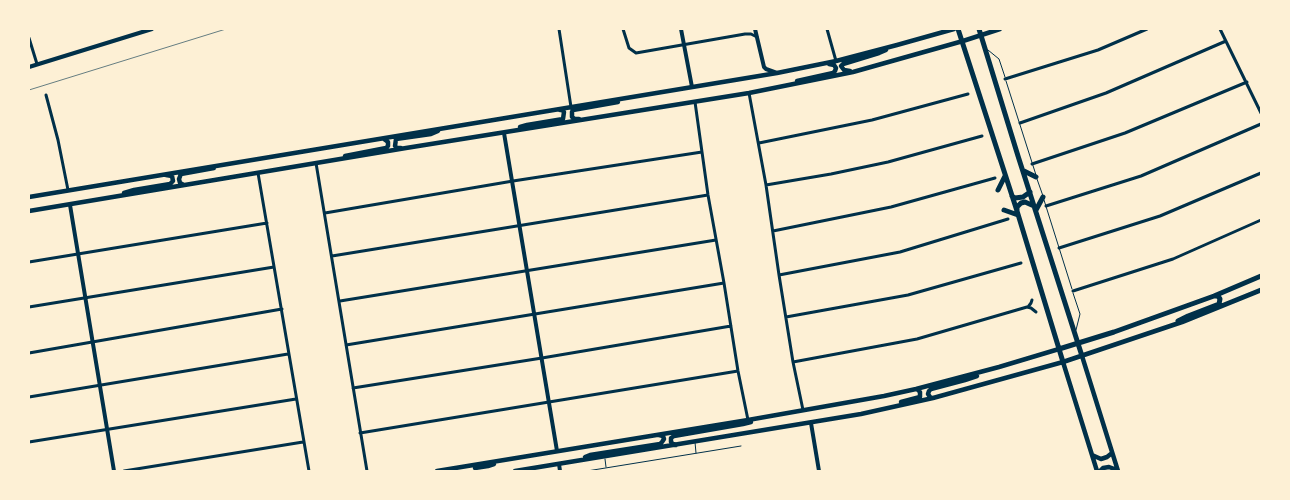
<!DOCTYPE html>
<html>
<head>
<meta charset="utf-8">
<style>
	body { margin:0 }
	#map { position:relative; width:1290px; height:500px; overflow:hidden; background:#fdf0d5; font-family:"Fira Sans Condensed",sans-serif }
	canvas { display:block }
	.frame { position:absolute; inset:0; border:30px solid #fdf0d5; pointer-events:none }
</style>
</head>
<body>
<div id="map">
<canvas width="1290" height="500"></canvas>
<div class="frame"></div>
</div>
<script>
const ctx = document.querySelector('canvas').getContext('2d');
ctx.lineJoin = 'round';
function poly(rows) {
  const path = new Path2D();
  for (const r of rows) {
    path.moveTo(r[0], r[1]);
    for (let i = 2; i < r.length; i += 2) path.lineTo(r[i], r[i + 1]);
  }
  return path;
}
function stroke(path, color, width, dash) {
  ctx.strokeStyle = color;
  ctx.lineWidth = width;
  ctx.lineCap = dash ? 'butt' : 'round';
  ctx.setLineDash(dash || []);
  ctx.stroke(path);
}
const service = poly([
	[988,50,999,59,1005,77],
	[1006,81,1036,175],
	[1037,179,1043,196],
	[1044,200,1072,289],
	[1073,293,1080,314,1076,330],
	[695,442,696,453],
	[605,459,606,467],
	[587,471,741,446]
]);
const minor = poly([
	[559,29,571,107],
	[623,29,629,48,636,53,745,34,751,34,757,37],
	[827,29,836,61],
	[1220,29,1261,113],
	[29,38,37,64],
	[1005,79,1098,50,1147,29],
	[749,93,766,185,779,275,793,362,803,410],
	[46,95,58,140,68,190],
	[695,102,708,195,724,283,738,371,748,420],
	[1020,123,1106,93,1226,41],
	[759,143,872,120,968,94],
	[316,163,367,471],
	[1032,164,1125,133,1247,82],
	[258,173,309,471],
	[766,185,831,174,888,162,982,136],
	[1046,206,1141,176,1261,124],
	[325,213,513,181,702,152],
	[773,231,891,207,995,178],
	[1059,248,1160,216,1261,173],
	[332,256,708,195],
	[29,262,267,223],
	[779,275,900,252,1008,219],
	[1073,291,1173,259,1261,220],
	[340,301,716,240],
	[29,307,274,267],
	[1028,307,1031,303,1032,300],
	[786,317,908,295,1021,263],
	[346,345,724,283],
	[29,353,282,309],
	[793,362,917,339,1027,307,1031,308,1036,312],
	[353,388,542,358,731,326],
	[29,397,288,354],
	[360,433,738,371],
	[29,442,296,399],
	[124,471,303,442]
]);
const tertiary = poly([
	[681,29,692,87],
	[755,29,764,67,766,69,777,73],
	[29,67,152,29],
	[504,133,557,451],
	[70,205,114,471],
	[811,423,819,471],
	[559,464,560,471]
]);
const secondary = poly([
	[850,71,844,70,841,66,843,64,879,53,886,50],
	[797,81,833,73,835,71,836,68,834,65,829,64],
	[579,119,575,119,572,117,572,112,573,110,618,102],
	[520,127,527,125,563,119,564,112,562,110,560,110],
	[401,148,397,148,395,146,396,139,431,134,438,131],
	[345,156,386,148,388,146,388,142,384,139],
	[184,185,180,183,179,179,181,174,214,168],
	[124,193,134,190,170,184,173,181,172,176,166,175],
	[29,197,777,73,836,61,897,45,954,29],
	[29,211,406,148,749,93,853,72,963,41,1000,29],
	[1082,356,1118,471],
	[932,398,930,397,928,394,929,391,931,389,965,380,977,376],
	[901,402,920,397,920,392,917,389],
	[676,445,673,444,671,442,671,438,674,436,743,424,751,422],
	[1092,455,1101,459,1107,457,1112,453],
	[585,457,590,455,660,444,662,442,664,439,663,436,659,435],
	[475,468,488,466,494,464],
	[437,471,748,420,884,396,916,389,999,367,1059,349],
	[515,471,861,414,933,398,1063,362,1097,471],
	[1100,471,1103,468,1109,467,1117,470]
]);
const primary = poly([
	[958,29,1017,211,1063,362,1182,322,1261,290],
	[979,29,1018,156,1082,356],
	[1024,171,1036,177],
	[998,190,1005,176],
	[1012,196,1015,198,1023,197,1030,192],
	[1004,210,1018,215],
	[1036,210,1043,197],
	[1017,211,1017,207,1021,203,1025,202,1034,206],
	[1178,321,1188,316,1219,304,1220,299,1218,296,1215,296],
	[1059,349,1114,332,1214,296,1261,276]
]);
const rail = poly([
	[29,90,226,29]
]);
stroke(service, '#003049', 1);
stroke(minor, '#003049', 3);
stroke(tertiary, '#003049', 4);
stroke(secondary, '#003049', 4.5);
stroke(primary, '#003049', 5);
stroke(rail, '#657d81', 1);
</script>
</body>
</html>
